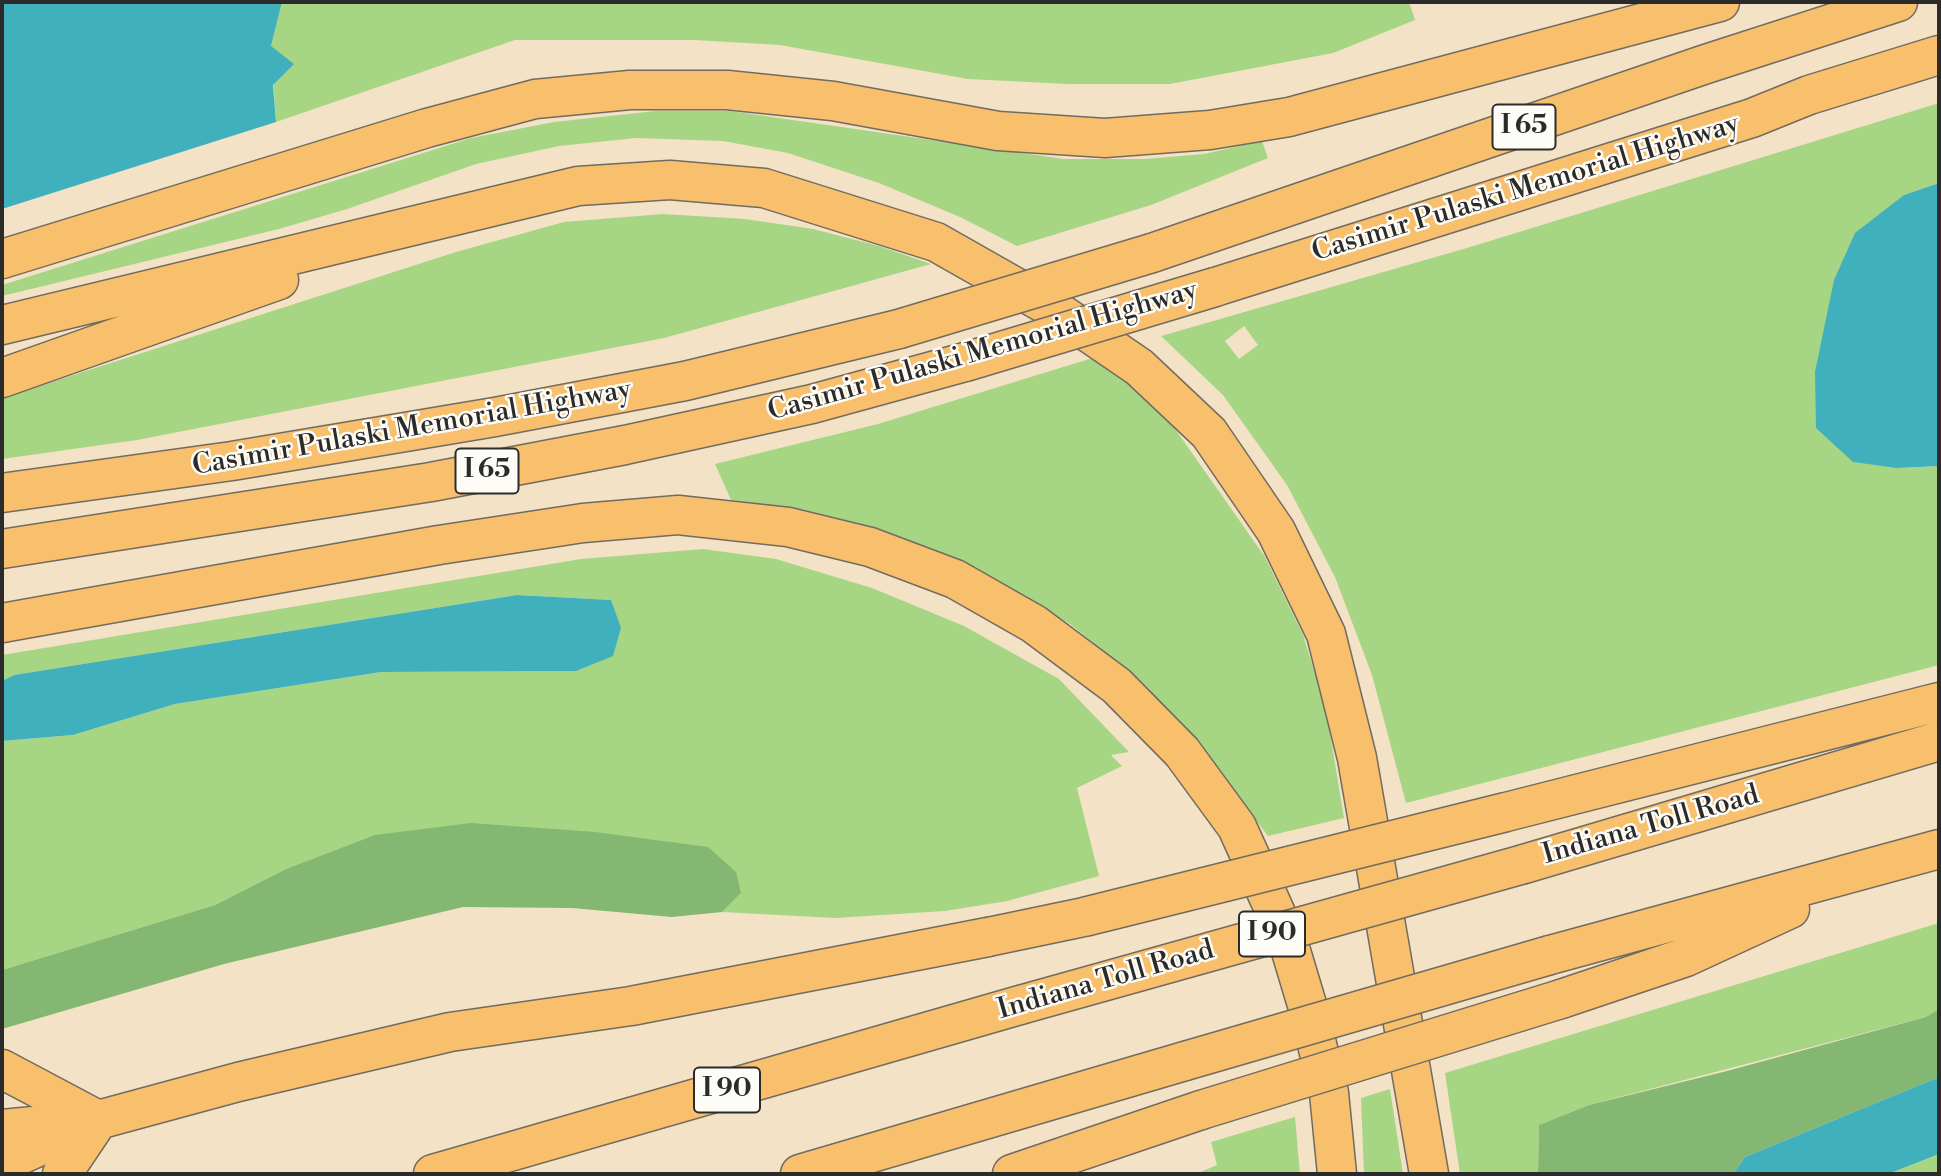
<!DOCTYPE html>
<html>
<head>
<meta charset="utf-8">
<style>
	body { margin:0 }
	#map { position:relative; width:1941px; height:1176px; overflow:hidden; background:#f3e2c6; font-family:"Libre Bodoni",serif }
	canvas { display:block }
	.frame { position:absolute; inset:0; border:4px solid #2b2b2b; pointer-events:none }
</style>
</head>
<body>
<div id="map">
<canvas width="1941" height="1176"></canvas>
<div class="frame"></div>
</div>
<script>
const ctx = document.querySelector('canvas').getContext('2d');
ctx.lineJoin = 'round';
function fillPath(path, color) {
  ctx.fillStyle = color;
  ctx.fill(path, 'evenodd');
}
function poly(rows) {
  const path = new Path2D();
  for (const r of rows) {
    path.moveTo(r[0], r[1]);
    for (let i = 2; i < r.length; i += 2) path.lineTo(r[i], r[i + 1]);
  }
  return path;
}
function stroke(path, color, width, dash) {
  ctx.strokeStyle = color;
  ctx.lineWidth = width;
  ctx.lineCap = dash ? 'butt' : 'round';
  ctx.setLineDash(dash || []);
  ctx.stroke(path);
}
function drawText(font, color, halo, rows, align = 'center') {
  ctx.font = font + ' "Libre Bodoni",serif';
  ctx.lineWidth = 5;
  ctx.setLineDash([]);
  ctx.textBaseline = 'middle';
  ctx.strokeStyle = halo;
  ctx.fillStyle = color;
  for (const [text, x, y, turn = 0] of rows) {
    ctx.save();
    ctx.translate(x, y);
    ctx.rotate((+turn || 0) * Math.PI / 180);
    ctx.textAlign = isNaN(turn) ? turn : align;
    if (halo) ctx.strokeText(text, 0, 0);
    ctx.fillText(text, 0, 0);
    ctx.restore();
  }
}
const green = poly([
	[282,2,1409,2,1415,20,1333,53,1170,84,1068,84,968,79,780,45,694,40,515,40,276,122,271,46],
	[1939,103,1939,183,1904,195,1897,468,1939,466,1939,665,1406,803,1372,675,1335,577,1287,485,1223,395,1161,336,1467,248],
	[1244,326,1258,345,1239,359,1225,341],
	[656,111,730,111,1064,159,1145,159,1204,154,1262,141,1268,158,1151,205,1017,246,960,217,879,183,788,153,723,141,636,138,559,146,476,164,347,209,279,229,2,296,2,285,471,138,554,122],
	[663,214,745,219,813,229,879,246,931,264,664,338,137,440,2,459,2,398,456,252,564,222],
	[1099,356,1173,426,1265,557,1303,635,1326,709,1344,818,1268,836,1206,753,1143,683,1070,624,981,573,898,538,813,513,731,500,715,464,878,424],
	[703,549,776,559,872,588,964,626,1059,679,1129,752,1111,755,1122,766,1077,788,1099,876,1007,901,945,911,835,918,722,912,741,893,284,870,215,905,2,970,2,741,73,735,175,704,381,672,576,671,611,600,517,595,14,675,2,681,2,655,581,559],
	[1939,923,1939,1009,1926,1017,1589,1105,1539,1125,1538,1174,1460,1174,1445,1073],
	[1390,1089,1403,1174,1364,1174,1361,1098],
	[1295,1117,1300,1174,1196,1174,1217,1165,1211,1142],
	[1939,1154,1939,1174,1888,1174]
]);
const forest = poly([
	[471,823,595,832,708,847,736,872,741,893,722,912,672,917,572,908,463,907,224,964,2,1029,2,970,215,905,284,870,375,835],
	[1939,1009,1939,1077,1745,1157,1733,1174,1538,1174,1539,1125,1589,1105,1727,1071,1926,1017]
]);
const water = poly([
	[2,2,282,2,271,46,294,64,273,85,276,122,2,209],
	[1939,183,1939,466,1897,468,1853,462,1816,428,1815,372,1834,280,1855,233,1904,195],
	[517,595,611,600,621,628,613,656,576,671,381,672,175,704,73,735,2,741,2,681,14,675],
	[1939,1077,1939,1154,1888,1174,1733,1174,1745,1157]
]);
const motorway = poly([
	[1152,253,1706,64,1898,2],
	[2,259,427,128,535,99,630,90,727,90,833,101,998,131,1105,138,1210,130,1289,117,1720,2],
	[1215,287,1752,118,1809,95,1939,55],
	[2,325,578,186,670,180,764,188,936,242,1054,309,1139,367,1209,433,1276,531,1326,634,1357,758,1429,1174],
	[2,378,279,280],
	[2,493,232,461,495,417,685,381,899,329],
	[2,549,431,482,625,445,812,404,965,362],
	[2,623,439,545,583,523,678,515,788,527,870,547,955,579,1034,624,1117,686,1182,752,1237,827,1287,938,1308,1008,1329,1093,1337,1174],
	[1506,812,1939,702],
	[1524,864,1939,741],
	[1550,955,1939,849],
	[1561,999,1686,957,1790,909],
	[2,1069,98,1120],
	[2,1129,98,1120,238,1082,450,1032,631,1006,988,937],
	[2,1163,74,1131],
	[62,1174,97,1122],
	[433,1174,1020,1005],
	[800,1174,1185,1061],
	[1012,1174,1201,1110]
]);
const motorwayBridge = poly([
	[899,329,1152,253],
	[965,362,1215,287],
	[988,937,1084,917,1506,812],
	[1020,1005,1524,864],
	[1185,1061,1550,955],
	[1201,1110,1561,999]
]);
const shields = [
	[1524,127,63],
	[487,471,63],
	[1272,934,66],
	[727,1090,66]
];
const shieldNames = [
	["I 65",1524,127],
	["I 65",487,471],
	["I 90",1272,934],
	["I 90",727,1090]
];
const streetNames = [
	["Casimir Pulaski Memorial Highway",1526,189,-17],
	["Casimir Pulaski Memorial Highway",983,352,-16],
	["Casimir Pulaski Memorial Highway",412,429,-10],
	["Indiana Toll Road",1651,826,-16],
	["Indiana Toll Road",1106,981,-16]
];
fillPath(green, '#a6d683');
fillPath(forest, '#84b771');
fillPath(water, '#41b0bd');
stroke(motorway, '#716b61', 41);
stroke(motorway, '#f8bf6c', 38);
stroke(motorwayBridge, '#716b61', 41, []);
stroke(motorwayBridge, '#f8bf6c', 38);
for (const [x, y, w] of shields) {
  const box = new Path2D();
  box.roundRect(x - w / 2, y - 22.5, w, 45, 5);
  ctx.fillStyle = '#fdfcf7';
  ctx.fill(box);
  stroke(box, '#2b2b2b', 2);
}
drawText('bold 26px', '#2b2b2b', null, shieldNames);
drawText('28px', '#2b2b2b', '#fdfcf7', streetNames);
</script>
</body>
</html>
